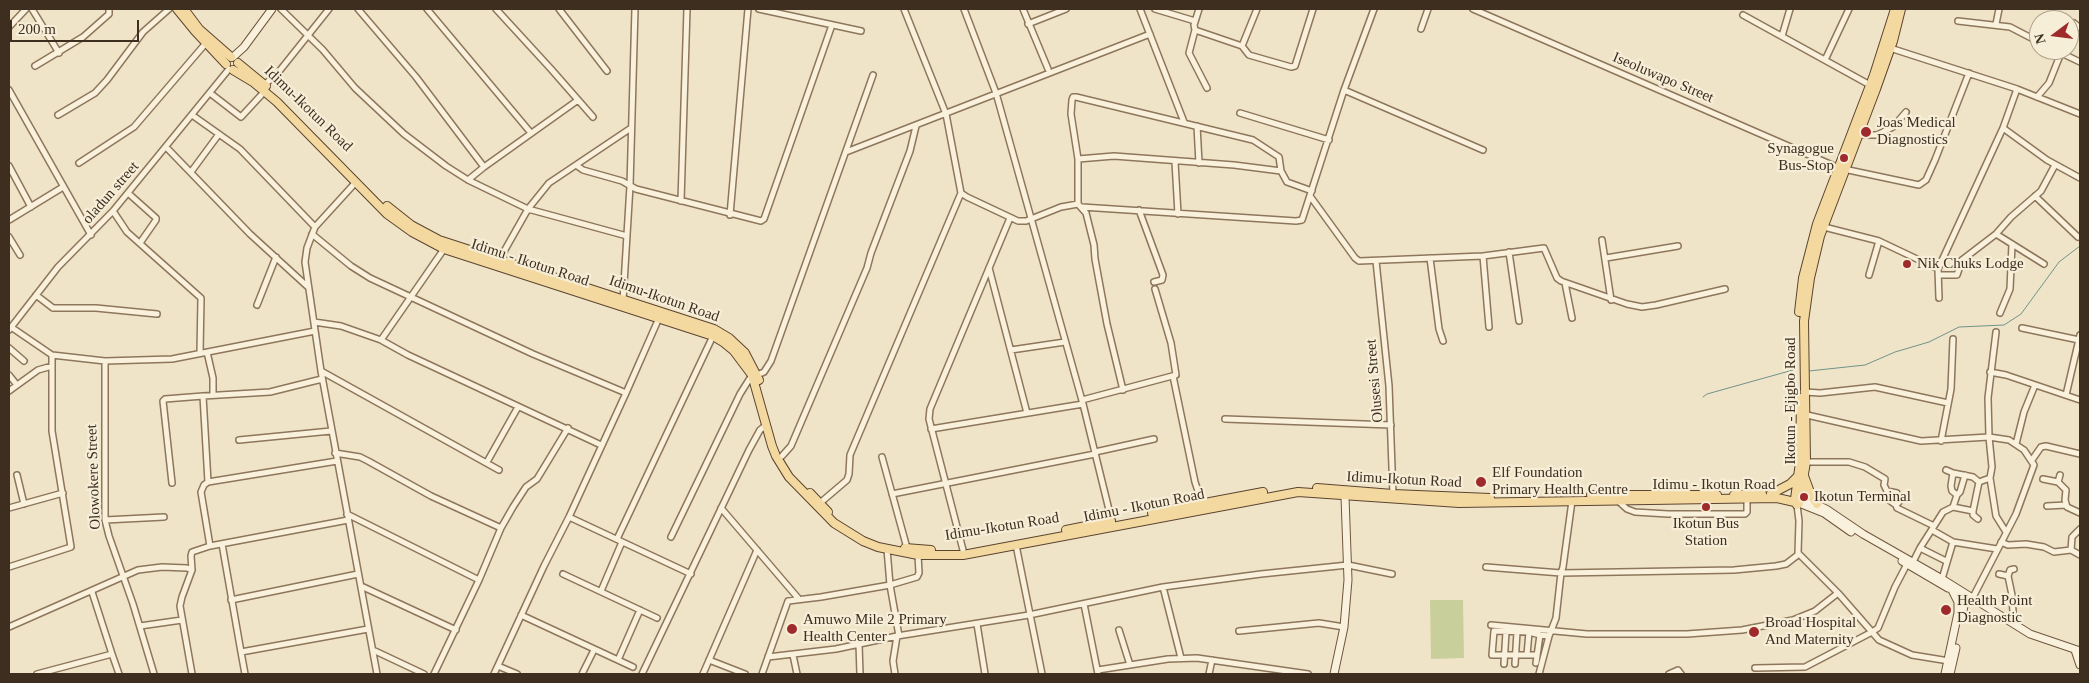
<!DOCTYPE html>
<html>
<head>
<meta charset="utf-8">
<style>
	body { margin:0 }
	#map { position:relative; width:2089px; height:683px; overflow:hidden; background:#f0e4c8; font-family:"Times New Roman",serif }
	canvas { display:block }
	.frame { position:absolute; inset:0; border:10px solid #3d2e20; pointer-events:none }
	.north { position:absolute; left:2029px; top:10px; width:50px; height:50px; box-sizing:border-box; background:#f7eed8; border:1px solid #ada18e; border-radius:50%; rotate:255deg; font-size:14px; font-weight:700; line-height:20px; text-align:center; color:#3d2e20 }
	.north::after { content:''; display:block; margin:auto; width:18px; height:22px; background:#9e2a2b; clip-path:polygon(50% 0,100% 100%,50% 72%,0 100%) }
	.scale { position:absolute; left:10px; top:20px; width:129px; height:22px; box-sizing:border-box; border:2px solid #3d2e20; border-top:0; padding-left:6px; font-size:15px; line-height:18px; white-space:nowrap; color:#3d2e20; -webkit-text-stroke:4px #f7eed8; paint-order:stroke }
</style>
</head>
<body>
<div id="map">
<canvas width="2089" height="683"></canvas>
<div class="frame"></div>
<div class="north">N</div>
<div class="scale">200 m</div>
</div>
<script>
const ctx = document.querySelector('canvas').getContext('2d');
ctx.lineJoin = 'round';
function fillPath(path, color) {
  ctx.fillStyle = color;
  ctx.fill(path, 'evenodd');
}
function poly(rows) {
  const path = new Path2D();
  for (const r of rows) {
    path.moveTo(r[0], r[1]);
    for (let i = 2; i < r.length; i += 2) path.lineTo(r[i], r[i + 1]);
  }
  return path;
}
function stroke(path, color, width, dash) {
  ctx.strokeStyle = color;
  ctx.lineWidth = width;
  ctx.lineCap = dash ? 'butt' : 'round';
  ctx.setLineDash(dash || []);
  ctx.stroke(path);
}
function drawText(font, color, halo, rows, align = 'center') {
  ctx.font = font + ' "Times New Roman",serif';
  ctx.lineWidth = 4.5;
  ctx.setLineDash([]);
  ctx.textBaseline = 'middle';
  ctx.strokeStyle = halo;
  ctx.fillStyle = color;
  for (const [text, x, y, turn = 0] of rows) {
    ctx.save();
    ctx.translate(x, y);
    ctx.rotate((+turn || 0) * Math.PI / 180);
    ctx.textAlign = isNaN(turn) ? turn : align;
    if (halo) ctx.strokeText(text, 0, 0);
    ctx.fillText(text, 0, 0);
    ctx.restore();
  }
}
const green = poly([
	[1430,600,1463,600,1464,658,1431,659]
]);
const stream = poly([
	[1809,371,1865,365,1895,352,1929,342,1959,327,2004,325,2021,314,2059,262,2080,246],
	[1703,397,1707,394,1793,370]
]);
const street = poly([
	[32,9,59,53],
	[281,9,323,50,355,88,404,134,446,166,468,180,528,209,627,236],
	[358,9,416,77,484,167],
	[427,9,531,133],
	[496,9,551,69,593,117],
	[559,9,607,71],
	[759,9,861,31],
	[904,9,946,114,961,193,967,197,1018,221,1026,221,1061,207,1078,204,1086,213,1094,245,1095,259,1107,324,1123,390],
	[964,9,996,93,1083,404,1112,522],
	[1023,9,1048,69],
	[1140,9,1184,122],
	[1155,9,1195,21],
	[1199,9,1194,25,1195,30,1242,46,1257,9],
	[1473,9,1839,168,1919,185,1926,180,1935,160,1969,73],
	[1743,15,1870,85],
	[1958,21,2010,27,2039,42],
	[2074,23,2080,28],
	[1028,24,1066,9],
	[1996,24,1999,9],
	[9,27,26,9],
	[1421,29,1428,9],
	[1195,30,1189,53,1207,88],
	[1782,36,1790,9],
	[1242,46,1249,55,1291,67,1295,66,1313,9],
	[1890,48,2017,89,2080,114],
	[2055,50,2080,62],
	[1825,60,1849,9],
	[35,66,83,37,109,14,109,9],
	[264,85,277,74,329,9],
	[9,90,91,235],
	[1344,90,1483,150],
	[210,93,241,117,265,91],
	[2037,97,2049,83,2061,53],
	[1240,113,1329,140],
	[58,115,95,93,107,80,143,32,169,9],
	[192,115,240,149,315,227],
	[1197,126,1199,163],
	[2003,128,2047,160,2080,178],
	[1858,135,1877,135,1893,127,1906,112],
	[166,147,250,234,308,287],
	[846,152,1150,34],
	[1078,159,1114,156,1234,165,1281,171],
	[1175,162,1178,214],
	[79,163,134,127,206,43],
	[576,165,583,170,622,181,636,189,761,221,764,219,832,25],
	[9,166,31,207],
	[191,172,219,134],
	[468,180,484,167,578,100],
	[356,182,315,227,307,248,305,262,321,371,377,674],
	[128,193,156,218,156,220,140,243],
	[1310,196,1355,258,1359,261,1483,256,1544,248,1557,278,1561,281,1627,304,1642,307,1656,305,1725,289],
	[2035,196,2078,237],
	[681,201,687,9],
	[1078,204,1078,159,1071,114,1072,100,1073,97,1076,97,1253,140,1279,157,1281,171,1287,182,1312,191],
	[1082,207,1296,221,1302,220,1344,90,1374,9],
	[1139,210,1163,275,1162,280,1154,282],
	[113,211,127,232,201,298,200,353],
	[730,215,748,9],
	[9,220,63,187],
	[1824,227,1879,241,1938,269],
	[312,234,351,266,370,278,533,354,626,393],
	[1996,234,2044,264],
	[9,237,20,255],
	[1602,240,1611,300],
	[1509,252,1519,321],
	[1483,256,1489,327],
	[1430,258,1439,329,1443,341],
	[1606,258,1678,246],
	[497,260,502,255,528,209,549,183,631,128],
	[1376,261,1389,386,1393,495],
	[989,268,1027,413],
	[1869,275,1879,241],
	[1938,275,1957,275,1962,260,1996,234,2011,217,2041,191,2055,165],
	[1565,283,1572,318],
	[36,295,53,308,96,308,157,314],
	[1939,298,1938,269,2003,128,2017,89],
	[623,300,630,186,635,9],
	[257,305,276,257],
	[2000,313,2010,289,2012,244],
	[314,322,341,326,381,340,408,355,601,445],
	[11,327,52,355,105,361,172,359,315,331],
	[2022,328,2079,340],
	[9,330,58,267,113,211,229,69],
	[1996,332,1988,398,1989,437,1992,467,1990,478,1996,516,2006,532],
	[381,340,444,249],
	[9,348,24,361],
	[1011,350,1065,342],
	[207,352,213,378,213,394],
	[105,361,105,520,109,536,133,604,154,674],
	[321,371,499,470],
	[1990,372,2006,375,2080,400],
	[9,375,17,385],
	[757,375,764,372,771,361,873,75],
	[1173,376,1195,482,1202,503],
	[9,391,38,370,52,366],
	[1805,392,1820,393,1875,387,1948,403],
	[2066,395,2080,335],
	[1082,400,1176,375,1171,343,1155,289],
	[1807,415,1921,441,1989,437,2009,440,2024,450,2034,465,2016,514,1971,601],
	[1225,419,1391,425],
	[931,429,1083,404],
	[239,440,331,431],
	[1941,441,1951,389,1953,339],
	[2016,444,2024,412,2035,385],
	[1095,452,1154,439],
	[335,453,360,457,368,461,431,496,501,528],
	[782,456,791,446,867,268,871,253,910,151,916,126],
	[882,457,907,548],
	[2032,460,2041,447,2046,446,2080,454],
	[487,462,518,407],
	[1806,462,1849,462,1865,467,1885,479,1884,485,1887,491,1886,498,1896,505,1897,508,1934,526],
	[1953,473,1973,477,1979,482],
	[17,475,24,504],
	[2060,475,2058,482,2066,490,2065,500,2067,507,2080,513],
	[2043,479,2058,482],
	[208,482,203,396,270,392,322,379],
	[172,483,163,401,165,399,203,396],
	[1887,491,1897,493,1899,502,1896,505],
	[892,494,1095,454],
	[1957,495,1960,492,1965,475],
	[1617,500,1627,509,1635,512,1668,514,1745,514,1747,512,1747,499],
	[820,503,847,480,849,474,850,455,961,193],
	[1797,505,1799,521,1798,553,1838,593,1879,640,1912,655,1949,661],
	[2047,506,2066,505],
	[1953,507,1973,511],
	[9,508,63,493],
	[721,508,798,598],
	[347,514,479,580,434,674],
	[569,517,691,574],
	[1978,519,1973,515,1973,511,1979,482,1990,478],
	[105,520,164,517],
	[1932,530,1953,542,1997,549],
	[671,537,740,394,752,375],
	[617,539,713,336],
	[2001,542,2008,545,2026,544,2044,547,2054,552,2071,550,2080,555],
	[222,544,241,652],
	[1016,545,1042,674],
	[210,546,201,492,204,485,208,482,337,461],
	[1920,548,1946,561],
	[887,549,890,585,899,636],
	[963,550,929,419,930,409,1010,218],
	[2071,550,2072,537,2080,529],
	[1913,562,1920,548,1943,512,1953,507,1957,495,1952,491,1951,486,1953,473,1946,470],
	[9,567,71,547,52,431,52,355],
	[1486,567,1561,573,1734,570,1776,566,1786,564,1799,554],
	[563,574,657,618],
	[1999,574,2008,576,2012,595,2013,612,2008,620],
	[2008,576,2010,570,2014,569],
	[1942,579,1953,542],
	[479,580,501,528,513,507,526,487,537,479,568,428],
	[361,586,456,630],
	[1163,587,1181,658],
	[601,591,622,542],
	[92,592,112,654],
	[231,600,358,574],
	[1084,604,1098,674],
	[521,615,633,667],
	[977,624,985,674],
	[1491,625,1587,634,1687,634,1742,630,1793,620,1815,611,1838,593],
	[140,626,182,620],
	[9,627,138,570,162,567,187,568,192,570],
	[1119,630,1130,665],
	[1239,631,1319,623,1344,627],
	[859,644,860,674],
	[373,650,424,674],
	[793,655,797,674],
	[1527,655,1529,632],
	[1537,655,1492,655,1494,631,1529,632,1540,635],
	[768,657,836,649,897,636,1029,615,1163,587,1261,574,1348,565,1392,574],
	[618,660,640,610],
	[709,660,745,674],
	[1536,663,1540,635,1549,636],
	[1504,664,1506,632],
	[1515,664,1517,632],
	[498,666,517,674],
	[1755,668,1805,667,1872,632,1878,628,1895,587,1907,564],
	[1098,670,1168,659,1197,658,1308,674],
	[37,674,112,654,119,674],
	[192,674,180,606,182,597,192,570,191,556,192,552,210,546,348,520],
	[245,674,241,652,368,629],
	[494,674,544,566,569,517,626,393,659,318],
	[582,674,594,650],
	[642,674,749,450,760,430,766,425],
	[703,674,757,550],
	[762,674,788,601,821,597,890,585,917,577,919,573,918,555],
	[895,674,893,661,897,636],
	[1209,674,1212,660],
	[1539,674,1549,636,1556,618,1561,573,1563,567,1572,501],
	[1669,674,1678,670,1681,674]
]);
const secondary = poly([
	[233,57,244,47,272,9],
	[1800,497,1826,509,1863,534,1942,579,2030,634,2080,651],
	[1799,503,1824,513,1851,532],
	[1902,561,1948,588],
	[1962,618,1964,605,1969,600],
	[2075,650,2080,665],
	[1334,674,1344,627,1348,580,1345,497],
	[1945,674,1958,613,1958,602,1952,590],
	[1950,674,1956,648]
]);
const primary = poly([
	[177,9,195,31,226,64],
	[184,9,199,29,231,57],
	[238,63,266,86],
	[233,70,253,82,277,102,387,214,412,232,444,249,713,336,723,342,734,351,752,375,772,446,776,456,789,477,834,523,863,541,878,547,918,555,963,555,1298,492,1459,503,1777,498,1799,503],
	[387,206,411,225,439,240,714,329,729,338,745,353,759,380],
	[1799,312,1803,278,1817,224,1874,75,1895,9],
	[1804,476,1811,495,1817,504],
	[1317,488,1393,494,1490,498],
	[810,493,828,512],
	[1771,494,1790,484,1799,475],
	[1591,495,1717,495],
	[1734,495,1762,494],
	[1795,499,1800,462,1801,398],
	[1797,505,1799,503,1806,462,1804,321,1810,278,1820,236,1876,89,1893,41,1901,9],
	[1152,513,1263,492],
	[1066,530,1111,521],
	[905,548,931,550]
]);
const markers = [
	[1866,132,6,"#9e2a2b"],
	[1844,158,5,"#9e2a2b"],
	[1907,264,5,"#9e2a2b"],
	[1481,482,6,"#9e2a2b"],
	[1804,497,5,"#9e2a2b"],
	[1706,507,5,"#9e2a2b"],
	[1946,610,6,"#9e2a2b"],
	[792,629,6,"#9e2a2b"],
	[1754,632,6,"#9e2a2b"]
];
const streetNames = [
	["Iseoluwapo Street",1663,78,23],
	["Idimu-Ikotun Road",308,109,44],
	["oladun street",111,193,-49],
	["Idimu - Ikotun Road",530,263,18],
	["Idimu-Ikotun Road",664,299,19],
	["Olusesi Street",1375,381,-95],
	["Ikotun - Ejigbo Road",1791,401,-90],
	["Olowokere Street",94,477,-92],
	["Idimu-Ikotun Road",1404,480,3],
	["Idimu - Ikotun Road",1714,485],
	["Idimu - Ikotun Road",1144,506,-11],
	["Idimu-Ikotun Road",1002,527,-9]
];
const poiNames = [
	["Joas Medical",1877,123],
	["Diagnostics",1877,140],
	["Synagogue",1834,149,"right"],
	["Bus-Stop",1834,166,"right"],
	["Nik Chuks Lodge",1917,264],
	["Elf Foundation",1492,473],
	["Primary Health Centre",1492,490],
	["Ikotun Terminal",1814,497],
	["Ikotun Bus",1706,524,"center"],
	["Station",1706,541,"center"],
	["Health Point",1957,601],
	["Diagnostic",1957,618],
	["Amuwo Mile 2 Primary",803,620],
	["Health Center",803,637],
	["Broad Hospital",1765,623],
	["And Maternity",1765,640]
];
fillPath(green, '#c9cf9b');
stroke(stream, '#6f938a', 1);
stroke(street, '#8d765c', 8);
stroke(secondary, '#6f573f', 9);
stroke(primary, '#5b4430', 10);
stroke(street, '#faf1dc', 5);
stroke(secondary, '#faf1dc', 7);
stroke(primary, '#f3d9a0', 8);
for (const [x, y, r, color] of markers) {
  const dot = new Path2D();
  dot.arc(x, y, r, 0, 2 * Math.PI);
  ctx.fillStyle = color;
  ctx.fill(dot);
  stroke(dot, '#f7eed8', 2);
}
drawText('15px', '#3d2e20', '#f7eed8', streetNames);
drawText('15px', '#3d2e20', '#f7eed8', poiNames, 'left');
</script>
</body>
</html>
